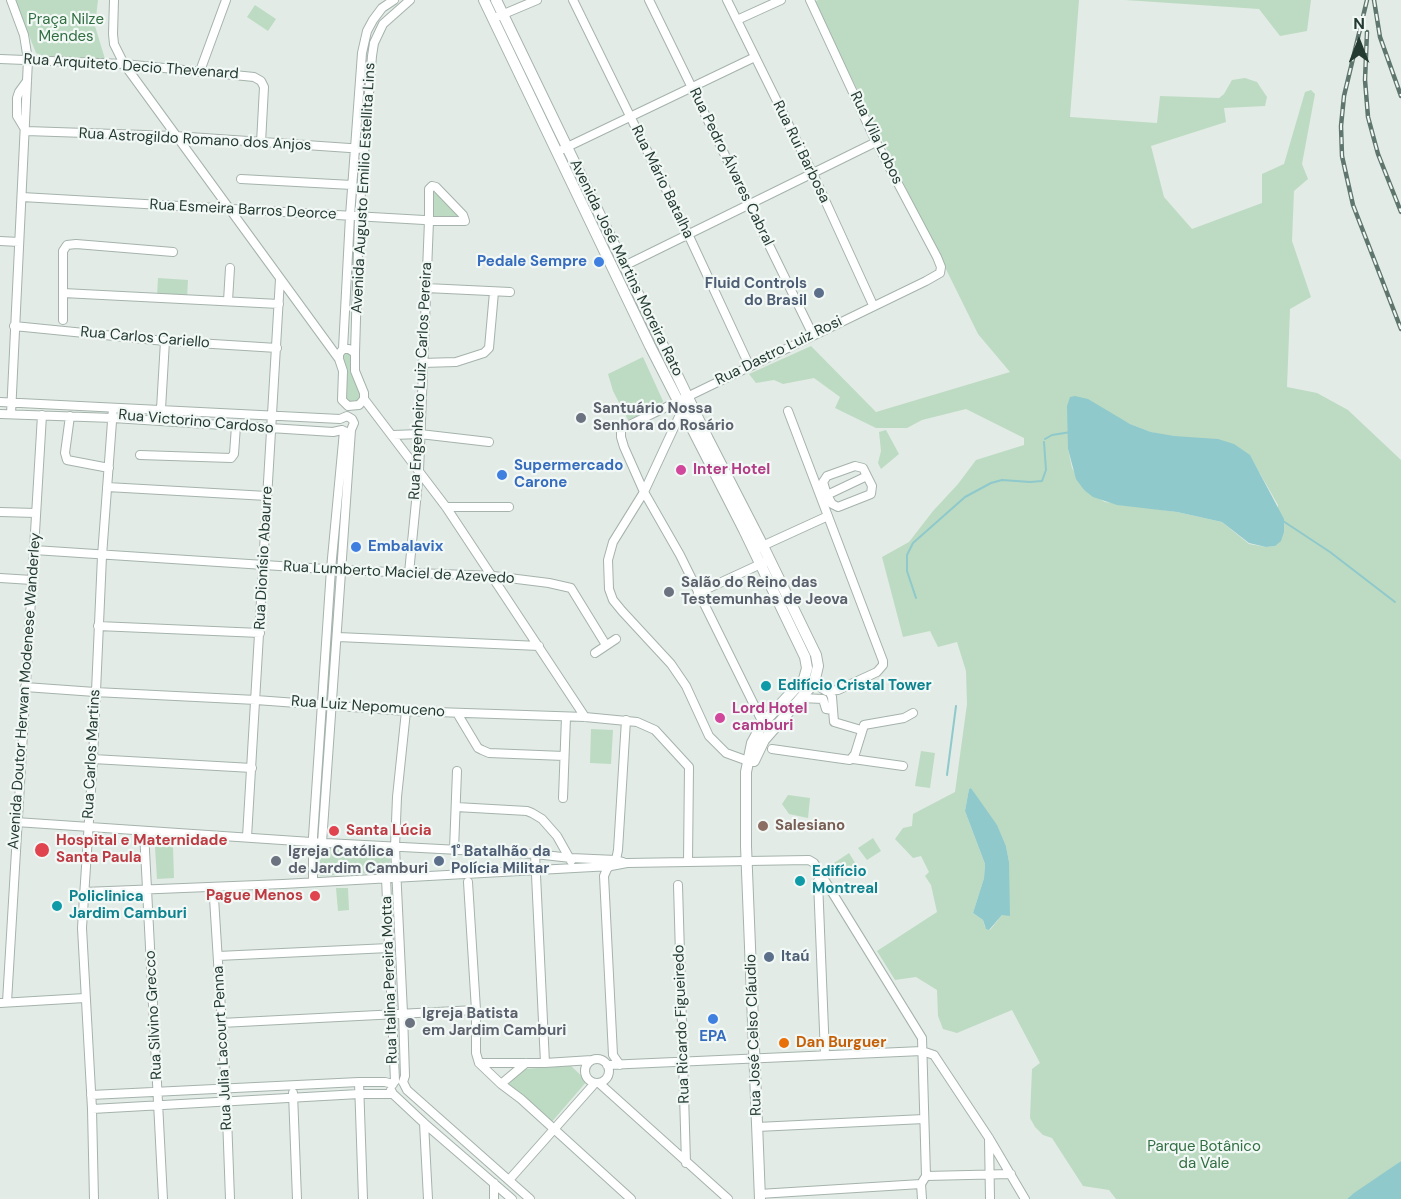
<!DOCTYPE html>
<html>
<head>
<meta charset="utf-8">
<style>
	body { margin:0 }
	#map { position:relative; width:1401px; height:1199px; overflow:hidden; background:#e2ebe6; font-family:"DM Sans",sans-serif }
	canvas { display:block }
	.north { position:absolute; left:1329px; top:12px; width:60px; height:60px; -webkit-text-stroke:4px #f2f8f5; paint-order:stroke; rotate:0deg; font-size:16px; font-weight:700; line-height:24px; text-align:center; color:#243b32 }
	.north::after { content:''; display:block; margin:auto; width:21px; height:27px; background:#243b32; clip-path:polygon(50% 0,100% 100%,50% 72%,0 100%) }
</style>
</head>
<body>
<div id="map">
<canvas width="1401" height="1199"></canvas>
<div class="north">N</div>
</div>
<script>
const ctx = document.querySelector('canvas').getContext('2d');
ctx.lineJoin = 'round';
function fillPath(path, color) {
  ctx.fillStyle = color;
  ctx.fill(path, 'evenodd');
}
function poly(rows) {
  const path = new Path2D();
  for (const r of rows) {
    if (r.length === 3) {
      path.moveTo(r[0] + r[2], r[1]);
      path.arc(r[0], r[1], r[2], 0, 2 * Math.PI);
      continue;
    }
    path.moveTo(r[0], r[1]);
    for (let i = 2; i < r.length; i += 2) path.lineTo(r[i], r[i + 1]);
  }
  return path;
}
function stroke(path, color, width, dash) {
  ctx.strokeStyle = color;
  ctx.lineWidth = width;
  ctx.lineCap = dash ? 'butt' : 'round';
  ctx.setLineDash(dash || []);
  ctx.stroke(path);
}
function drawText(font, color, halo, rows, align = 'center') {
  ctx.font = font + ' "DM Sans",sans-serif';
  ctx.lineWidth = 4.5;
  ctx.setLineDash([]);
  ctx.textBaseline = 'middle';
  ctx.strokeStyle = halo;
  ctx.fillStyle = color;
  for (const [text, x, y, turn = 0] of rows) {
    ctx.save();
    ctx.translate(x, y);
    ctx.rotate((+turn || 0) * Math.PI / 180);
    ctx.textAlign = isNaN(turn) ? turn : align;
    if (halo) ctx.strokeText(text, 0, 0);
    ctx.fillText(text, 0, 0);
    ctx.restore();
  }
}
const green = poly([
	[15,0,98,0,95,26,105,59,42,56,36,53],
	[818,0,1079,0,1070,117,1157,123,1160,96,1219,98,1224,94,1232,80,1245,78,1257,82,1267,97,1265,106,1224,108,1226,122,1151,146,1164,197,1192,229,1262,203,1262,174,1284,164,1305,92,1311,90,1315,94,1302,164,1308,179,1294,191,1292,241,1311,297,1290,309,1287,387,1317,393,1348,410,1401,460,1401,1161,1347,1199,1116,1199,1109,1190,1083,1186,1052,1138,1043,1135,1035,1127,1030,1118,1032,1069,1040,1063,1012,1010,957,1033,943,1029,938,1016,937,990,916,977,895,980,877,951,937,912,931,885,925,876,929,872,921,856,913,858,895,839,903,828,912,826,913,814,955,792,967,704,966,671,957,642,938,647,930,631,903,637,882,557,909,542,933,511,958,484,976,460,1024,445,1024,438,966,409,922,420,907,428,876,428,835,408,840,397,814,378,783,384,774,380,756,383,749,374,811,346,876,412,1010,372,978,334,814,2],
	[1108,413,1130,424,1151,432,1250,456,1278,505,1275,546,1266,547,1249,544,1222,522,1177,512,1105,502,1084,490,1072,468,1068,449,1069,430],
	[971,788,988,815,996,824,1006,846,1009,862,1009,915,1002,915,990,930,985,927,983,920,973,913,984,878,985,864,965,811,969,789],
	[1125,0,1311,0,1307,31,1280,36,1259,9],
	[255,5,276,19,268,31,247,17],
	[437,192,462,218,430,218,434,193],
	[158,278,188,280,187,298,157,296],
	[351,351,361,397,360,402,348,403,343,397,341,352],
	[643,357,663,401,662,404,628,420,613,391,608,374],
	[886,430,899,454,881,469,878,463,881,451,879,432],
	[591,729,613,730,611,764,590,763],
	[921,751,935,753,930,788,915,786],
	[788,795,810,798,808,818,789,814,782,804],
	[873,838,881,851,867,860,858,848],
	[173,846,174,878,157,879,155,847],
	[323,846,387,851,390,855,391,869,388,872,321,876,316,873,316,850],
	[849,853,857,866,842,876,834,863],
	[348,888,349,910,338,911,336,888],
	[571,1066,587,1081,550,1124,509,1084,521,1069]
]);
const water = poly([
	[1075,396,1088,399,1130,424,1151,432,1174,436,1218,439,1234,444,1250,455,1284,519,1284,532,1281,541,1275,546,1266,547,1249,543,1222,522,1177,512,1117,505,1093,497,1084,490,1076,479,1068,449,1067,406,1070,397],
	[971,788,997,825,1006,846,1009,862,1010,916,1002,915,989,930,986,929,983,920,973,913,984,878,985,864,965,811,969,789],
	[1401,1161,1401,1199,1347,1199,1354,1193]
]);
const stream = poly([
	[1045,439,1052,435,1071,432],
	[1283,521,1330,552,1395,602],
	[916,598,907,571,907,555,913,543,965,497,991,483,1002,480,1030,482,1042,481,1046,470,1044,442],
	[947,775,956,706]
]);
const minor = poly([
	[114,0,113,34,114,44,124,64,339,359],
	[573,0,688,234,749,365],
	[649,0,813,335],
	[727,0,813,174,873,305],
	[499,16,537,0],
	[737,20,781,0],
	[0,59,124,64,254,77,261,81,264,87,261,143],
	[200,71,226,0],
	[27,81,19,92,17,98,17,116,26,131,175,136,364,149],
	[563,149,755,57],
	[241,179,352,185],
	[22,197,424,220,429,221,465,221,463,215,436,187,432,186,429,189,429,221,419,471,409,573],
	[0,241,19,242],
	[624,266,876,142],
	[426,288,510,292],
	[63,293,279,304],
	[228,301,230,268],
	[63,320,63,251,67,245,76,244,173,252],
	[14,326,165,341,277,348],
	[343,349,350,216,362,53,367,31,373,20,382,8,394,0],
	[343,349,349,349,355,353,355,371,364,393,364,399,359,405,348,406,342,400,343,371,339,359,339,354,343,349],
	[355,353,359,217,372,56,374,43,383,24,410,0],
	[422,363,456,362,484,353,489,348,494,292],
	[364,399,446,507,585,717],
	[0,402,340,419,347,416,352,419,354,423,351,430,322,843],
	[684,406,644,492,613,542,608,560,609,589,613,600,622,611,671,664,686,686,709,736,726,753,748,761],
	[161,409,165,341],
	[788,411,883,661,883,665,877,672,838,690,826,691,814,683],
	[0,414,113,418,333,432,342,430],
	[11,414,28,60,24,35,11,0],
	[70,416,65,453,67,460,109,468],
	[393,435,420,434,489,442],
	[140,455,231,458,234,454,236,426],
	[867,476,872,486,871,494,838,507,832,504,827,495,867,476],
	[107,487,267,496],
	[824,496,827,495,823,482,827,476,855,466,863,468,867,476],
	[446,507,509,507],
	[0,512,36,513],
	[758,548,828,516],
	[34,550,341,570,493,576,549,583,571,588,606,645],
	[0,578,32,580],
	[698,593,765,562],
	[98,626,260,633],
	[338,637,539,646],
	[595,653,616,639],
	[25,687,95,692,256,700,406,711,585,717,637,722,655,730,689,767,688,862],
	[829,691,832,697,834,722,861,730],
	[801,698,823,699,826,709,833,710],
	[457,713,478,748,482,750,489,753,564,756],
	[763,723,680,555,644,492,624,447,621,437,621,429,926,281,940,273,941,267,937,257,876,142,810,0],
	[772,749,850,760,855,754,864,725,904,718,913,713],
	[93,759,252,768],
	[853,759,903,766],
	[563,798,566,717],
	[456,807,527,811,532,813,542,819,557,836,571,861],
	[16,822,326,843,535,854,571,858,616,860,623,862],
	[144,831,163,1199],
	[247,837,280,279],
	[454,850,457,771],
	[535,854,545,1063],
	[821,875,818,881,825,1055],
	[386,878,395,1081],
	[313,881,313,837,331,569,344,431],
	[468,882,476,1010,476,1053,479,1063,501,1084,521,1099,631,1199],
	[678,885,686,1163],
	[84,892,283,884,611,866,627,863,809,860,814,863,922,1038,926,1176,921,1184,922,1199],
	[214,898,226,1089,230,1199],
	[218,956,389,948],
	[7,1002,42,415],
	[0,1003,85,998],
	[221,1023,476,1010],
	[597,1071,12],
	[479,1063,545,1063,592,1060],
	[607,1065,922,1051,934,1055,989,1138,1025,1199],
	[620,1065,613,1055,604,876,607,869,616,860,618,850,626,720],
	[359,1082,363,1199],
	[403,1082,405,1076,403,1013,395,847,397,797,406,711],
	[403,1082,407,1090,530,1199],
	[599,1083,728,1199],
	[501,1084,526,1063],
	[391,1090,393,1094,424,1123,512,1199],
	[293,1093,297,1199],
	[91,1095,359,1082,385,1082,393,1084],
	[92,1109,359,1094,393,1094],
	[424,1123,428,1199],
	[757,1127,924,1119],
	[989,1138,990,1199],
	[926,1176,1011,1174],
	[509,1180,595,1083],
	[494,1183,494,1199],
	[759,1194,921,1184],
	[94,1199,92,1109,82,928,93,759,102,556,113,408]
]);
const tertiary = poly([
	[484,0,650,346,744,530,805,657,807,668,804,679,763,723,752,743,746,772,746,846,760,1199],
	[496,0,708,439,763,546,816,655,818,666,814,683,764,740,754,761]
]);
const rail = poly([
	[1367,0,1344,96,1341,126,1342,156,1353,205,1401,329],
	[1374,0,1380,37,1401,96],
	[1367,32,1365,80,1368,117,1378,154,1401,212]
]);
const markers = [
	[599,262,6,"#3f7fe0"],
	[819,293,6,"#5c6f8a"],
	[581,418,6,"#6b7280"],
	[681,470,6,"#d1479c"],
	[502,475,6,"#3f7fe0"],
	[356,547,6,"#3f7fe0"],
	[669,592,6,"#6b7280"],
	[766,686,6,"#0f9aa8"],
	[720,718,6,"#d1479c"],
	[763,826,6,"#8d6e63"],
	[334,831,6,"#e0444e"],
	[42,850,8,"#e0444e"],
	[276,861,6,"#6b7280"],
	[439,861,6,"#5c6f8a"],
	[800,881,6,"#0f9aa8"],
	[315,896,6,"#e0444e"],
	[57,906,6,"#0f9aa8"],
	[769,957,6,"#5c6f8a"],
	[713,1019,6,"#3f7fe0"],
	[410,1023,6,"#6b7280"],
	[784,1043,6,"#e8710a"]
];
const parkNames = [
	["Praça Nilze",66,20],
	["Mendes",66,37],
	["Parque Botânico",1204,1147],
	["da Vale",1204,1164]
];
const streetNames = [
	["Rua Arquiteto Decio Thevenard",131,67,4],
	["Rua Vila Lobos",876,138,64],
	["Rua Astrogildo Romano dos Anjos",195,140,3],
	["Rua Rui Barbosa",801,152,64],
	["Rua Pedro Álvares Cabral",731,167,64],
	["Rua Mário Batalha",662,182,64],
	["Avenida Augusto Emilio Estellita Lins",364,188,-87],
	["Rua Esmeira Barros Deorce",243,210,3],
	["Avenida José Martins Moreira Rato",626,268,64],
	["Rua Carlos Cariello",145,338,5],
	["Rua Dastro Luiz Rosi",779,351,-26],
	["Rua Engenheiro Luiz Carlos Pereira",421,381,-87],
	["Rua Victorino Cardoso",196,422,5],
	["Rua Dionísio Abaurre",264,558,-87],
	["Rua Lumberto Maciel de Azevedo",399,573,3],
	["Avenida Doutor Herwan Modenese Wanderley",25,691,-86],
	["Rua Luiz Nepomuceno",368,707,4],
	["Rua Carlos Martins",92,754,-87],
	["Rua Italina Pereira Motta",390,980,-92],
	["Rua Silvino Grecco",154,1015,-93],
	["Rua Ricardo Figueiredo",682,1024,-92],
	["Rua José Celso Cláudio",754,1035,-92],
	["Rua Julia Lacourt Penna",223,1048,-93]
];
const shopNames = [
	["Pedale Sempre",587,262,"right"],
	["Supermercado",514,466],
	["Carone",514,483],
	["Embalavix",368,547],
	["EPA",713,1037,"center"]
];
const serviceNames = [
	["Fluid Controls",807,284,"right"],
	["do Brasil",807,301,"right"],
	["1˚ Batalhão da",451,852],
	["Polícia Militar",451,869],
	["Itaú",781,957]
];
const worshipNames = [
	["Santuário Nossa",593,409],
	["Senhora do Rosário",593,426],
	["Salão do Reino das",681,583],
	["Testemunhas de Jeova",681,600],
	["Igreja Católica",288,852],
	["de Jardim Camburi",288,869],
	["Igreja Batista",422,1014],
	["em Jardim Camburi",422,1031]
];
const hotelNames = [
	["Inter Hotel",693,470],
	["Lord Hotel",732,709],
	["camburi",732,726]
];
const cultureNames = [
	["Edifício Cristal Tower",778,686],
	["Edifício",812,872],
	["Montreal",812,889],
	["Policlinica",69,897],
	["Jardim Camburi",69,914]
];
const educationNames = [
	["Salesiano",775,826]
];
const healthNames = [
	["Santa Lúcia",346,831],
	["Hospital e Maternidade",56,841],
	["Santa Paula",56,858],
	["Pague Menos",303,896,"right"]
];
const foodNames = [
	["Dan Burguer",796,1043]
];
fillPath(green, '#bddbc2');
fillPath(water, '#8fc9cc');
stroke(stream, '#8fc9cc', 2);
stroke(minor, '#a5b3ac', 10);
stroke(tertiary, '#a5b3ac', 12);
stroke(minor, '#fff', 8);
stroke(tertiary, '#fff', 10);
stroke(rail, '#5e766d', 4.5);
stroke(rail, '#f2f8f5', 2, [7]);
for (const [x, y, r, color] of markers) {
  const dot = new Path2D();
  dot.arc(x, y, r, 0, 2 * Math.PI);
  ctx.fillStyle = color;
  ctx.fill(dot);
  stroke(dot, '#f2f8f5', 2);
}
drawText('15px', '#316e42', '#f2f8f5', parkNames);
drawText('15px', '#243b32', '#f2f8f5', streetNames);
drawText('bold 15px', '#366cbe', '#f2f8f5', shopNames, 'left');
drawText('bold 15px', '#4e5e75', '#f2f8f5', serviceNames, 'left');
drawText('bold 15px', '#5b616d', '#f2f8f5', worshipNames, 'left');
drawText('bold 15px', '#b23c85', '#f2f8f5', hotelNames, 'left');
drawText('bold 15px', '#0d838f', '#f2f8f5', cultureNames, 'left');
drawText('bold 15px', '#785e54', '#f2f8f5', educationNames, 'left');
drawText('bold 15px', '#be3a42', '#f2f8f5', healthNames, 'left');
drawText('bold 15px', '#c56008', '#f2f8f5', foodNames, 'left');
</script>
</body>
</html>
